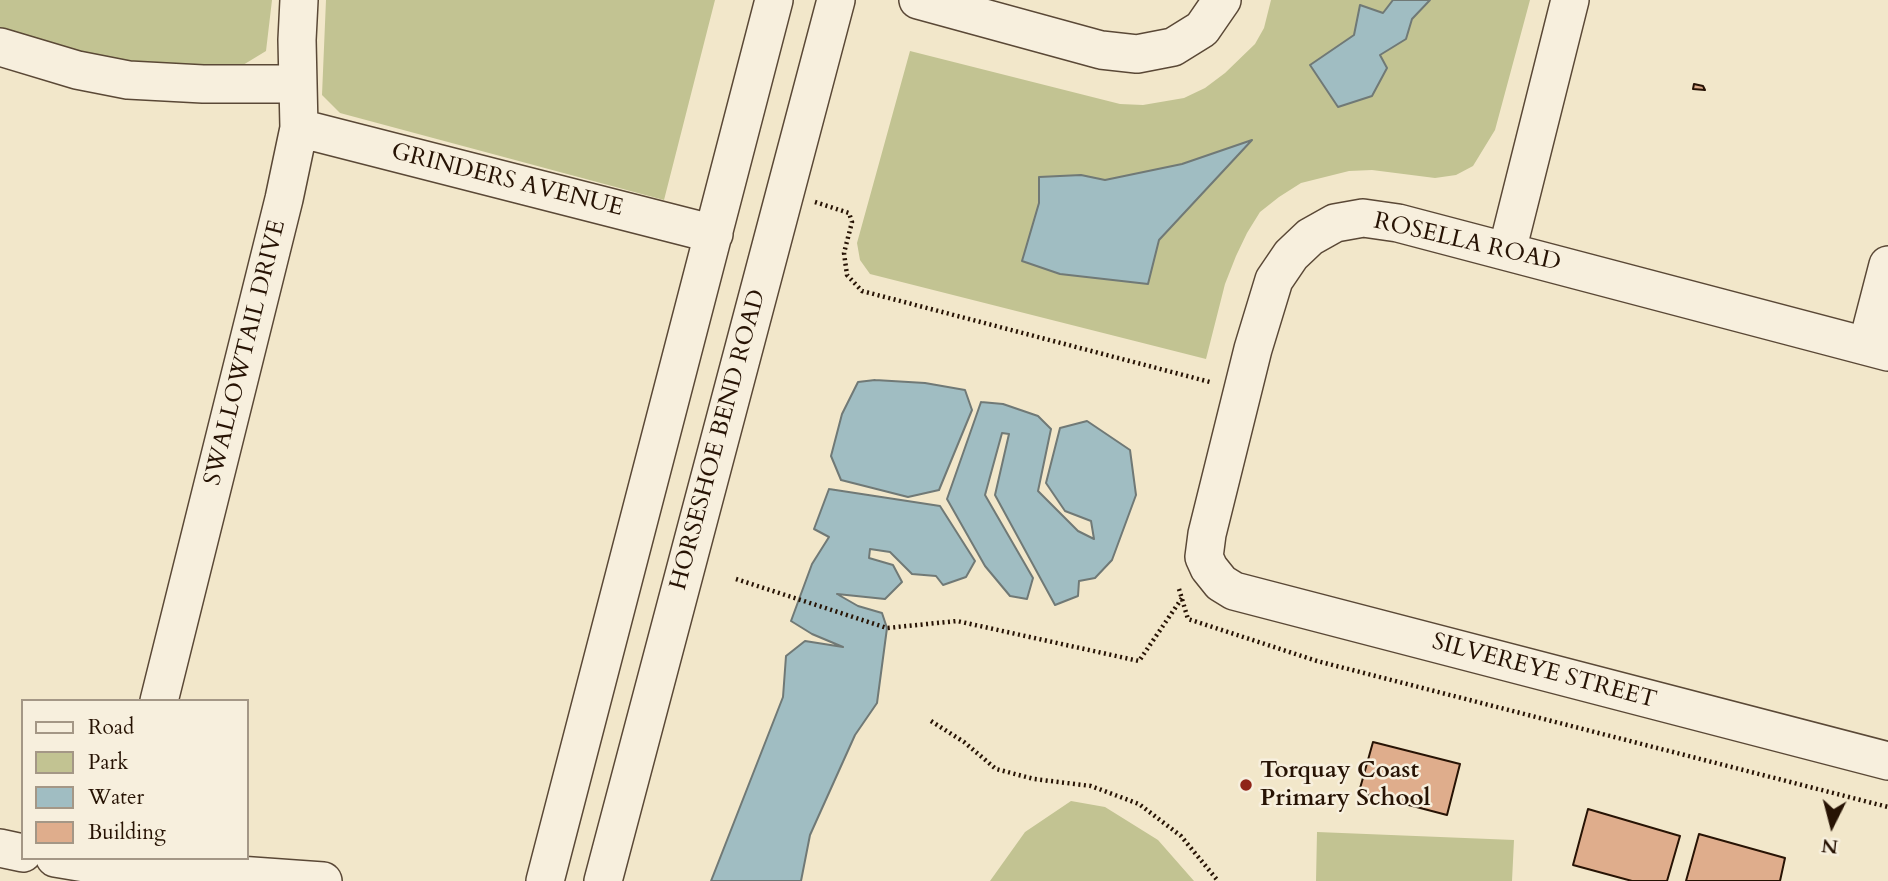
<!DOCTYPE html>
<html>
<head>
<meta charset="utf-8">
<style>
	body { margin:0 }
	#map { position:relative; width:1888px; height:881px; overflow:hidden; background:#f2e7ca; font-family:Cardo,serif }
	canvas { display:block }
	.legend { position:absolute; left:21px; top:699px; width:228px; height:161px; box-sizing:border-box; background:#f7efdd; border:2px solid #a49786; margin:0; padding:9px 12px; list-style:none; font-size:21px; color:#271304 }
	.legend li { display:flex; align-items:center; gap:14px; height:35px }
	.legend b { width:35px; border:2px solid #a49786 }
	.north { position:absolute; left:1797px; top:790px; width:70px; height:70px; -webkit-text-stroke:5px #f7efdd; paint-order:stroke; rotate:186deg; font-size:19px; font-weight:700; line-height:28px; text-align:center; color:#271304 }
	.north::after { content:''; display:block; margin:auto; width:24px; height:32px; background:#271304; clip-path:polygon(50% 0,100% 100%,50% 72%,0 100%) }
</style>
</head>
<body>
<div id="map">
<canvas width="1888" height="881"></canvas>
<ul class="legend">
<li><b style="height:9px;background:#f7efdd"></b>Road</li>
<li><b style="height:19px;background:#c2c392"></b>Park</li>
<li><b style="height:19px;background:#a0bdc2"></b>Water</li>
<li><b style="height:19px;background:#dfad8c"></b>Building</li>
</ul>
<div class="north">N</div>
</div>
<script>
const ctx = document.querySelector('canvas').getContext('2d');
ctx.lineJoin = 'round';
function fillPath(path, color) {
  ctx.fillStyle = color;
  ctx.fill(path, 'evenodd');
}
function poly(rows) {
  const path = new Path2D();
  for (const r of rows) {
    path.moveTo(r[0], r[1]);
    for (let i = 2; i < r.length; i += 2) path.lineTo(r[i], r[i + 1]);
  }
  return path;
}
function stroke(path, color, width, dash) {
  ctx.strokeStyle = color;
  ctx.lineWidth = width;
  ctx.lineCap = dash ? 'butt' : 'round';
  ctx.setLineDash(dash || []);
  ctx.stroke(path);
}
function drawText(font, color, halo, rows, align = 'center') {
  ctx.font = font + ' Cardo,serif';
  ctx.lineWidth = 5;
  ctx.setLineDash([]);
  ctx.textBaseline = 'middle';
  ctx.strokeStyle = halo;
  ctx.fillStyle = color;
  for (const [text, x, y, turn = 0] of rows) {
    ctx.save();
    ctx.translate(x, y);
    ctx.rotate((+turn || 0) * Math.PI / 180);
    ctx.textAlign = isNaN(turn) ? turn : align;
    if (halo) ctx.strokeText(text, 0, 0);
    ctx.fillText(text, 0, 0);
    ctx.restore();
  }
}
const green = poly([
	[0,0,272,0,266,51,243,65,182,68,83,59,0,32],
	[326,0,715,0,664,200,340,113,322,95],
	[1271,0,1530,0,1495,130,1473,166,1456,175,1435,178,1372,170,1349,171,1301,183,1279,197,1260,212,1247,233,1236,256,1225,284,1206,359,870,274,860,260,857,243,910,51,1120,104,1143,105,1184,98,1205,88,1225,73,1255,44,1264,28],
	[1071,801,1105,807,1158,840,1194,881,990,881,1025,832],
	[1317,832,1514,840,1512,881,1316,881]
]);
const water = poly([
	[1393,0,1430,0,1412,19,1406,39,1380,55,1387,68,1372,96,1338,107,1310,65,1354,35,1360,5,1383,13,1393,0],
	[1252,140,1159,240,1148,284,1060,274,1022,261,1039,203,1039,177,1081,175,1105,180,1182,164,1252,140],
	[875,380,925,383,965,390,972,410,939,490,908,497,841,480,831,456,842,414,858,382,875,380],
	[981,402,1003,404,1038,416,1051,429,1038,491,1078,531,1094,539,1091,521,1065,511,1046,483,1060,428,1087,421,1130,450,1136,495,1112,560,1095,578,1079,581,1078,596,1055,605,995,495,1009,434,1002,433,985,495,1033,578,1027,599,1010,596,985,566,947,499,981,402],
	[829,489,940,506,975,561,966,577,943,585,936,576,912,574,890,552,870,549,869,558,893,565,902,582,885,599,837,594,858,606,882,613,887,628,877,703,855,735,810,835,801,881,711,881,783,697,786,656,805,641,843,647,812,634,791,621,812,564,829,537,814,529,829,489]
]);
const building = poly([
	[1694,84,1703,86,1705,90,1693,89,1694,84],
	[1373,742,1460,764,1447,815,1359,792,1373,742],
	[1588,809,1680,836,1667,881,1632,881,1573,865,1588,809],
	[1699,834,1785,858,1780,881,1686,881,1699,834]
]);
const path = poly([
	[815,202,849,213,852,222,844,253,847,275,862,291,1210,382],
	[736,579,887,628,957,621,1139,661,1182,598],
	[1179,589,1188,619,1317,661,1888,807],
	[931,721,964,742,996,769,1034,779,1091,786,1139,804,1181,836,1218,881]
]);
const minor = poly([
	[918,0,1101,50,1137,54,1173,47,1202,29,1222,0],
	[0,47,77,70,128,80,203,84,297,84],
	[299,128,714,234],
	[1507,251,1570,0],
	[1867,346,1888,265],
	[1888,352,1398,223,1363,218,1335,223,1310,237,1291,255,1274,280,1253,349,1207,534,1204,557,1209,568,1221,583,1234,591,1888,761],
	[159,701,284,199,299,128,297,40,299,0],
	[0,848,23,853],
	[55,858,97,865,323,881],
	[545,881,774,0],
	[603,881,836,0]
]);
const markers = [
	[1246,785,7,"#8f2418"]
];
const streetNames = [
	["GRINDERS AVENUE",507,181,14],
	["ROSELLA ROAD",1467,243,13],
	["SWALLOWTAIL DRIVE",246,353,-76],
	["HORSESHOE BEND ROAD",719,440,-75],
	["SILVEREYE STREET",1544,672,15]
];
const poiNames = [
	["Torquay Coast",1260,771],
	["Primary School",1260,799]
];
fillPath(green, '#c2c392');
fillPath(water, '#a0bdc2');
stroke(water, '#707976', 2);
fillPath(building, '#dfad8c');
stroke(building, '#271304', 2);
stroke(minor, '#5a4836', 40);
stroke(path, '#271304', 4.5, [2, 3.5]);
stroke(minor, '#f7efdd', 37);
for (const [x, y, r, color] of markers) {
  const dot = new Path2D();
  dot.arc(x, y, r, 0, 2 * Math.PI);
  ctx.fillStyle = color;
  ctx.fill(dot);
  stroke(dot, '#f7efdd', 2.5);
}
drawText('24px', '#271304', '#f7efdd', streetNames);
drawText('bold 24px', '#271304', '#f7efdd', poiNames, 'left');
</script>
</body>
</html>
